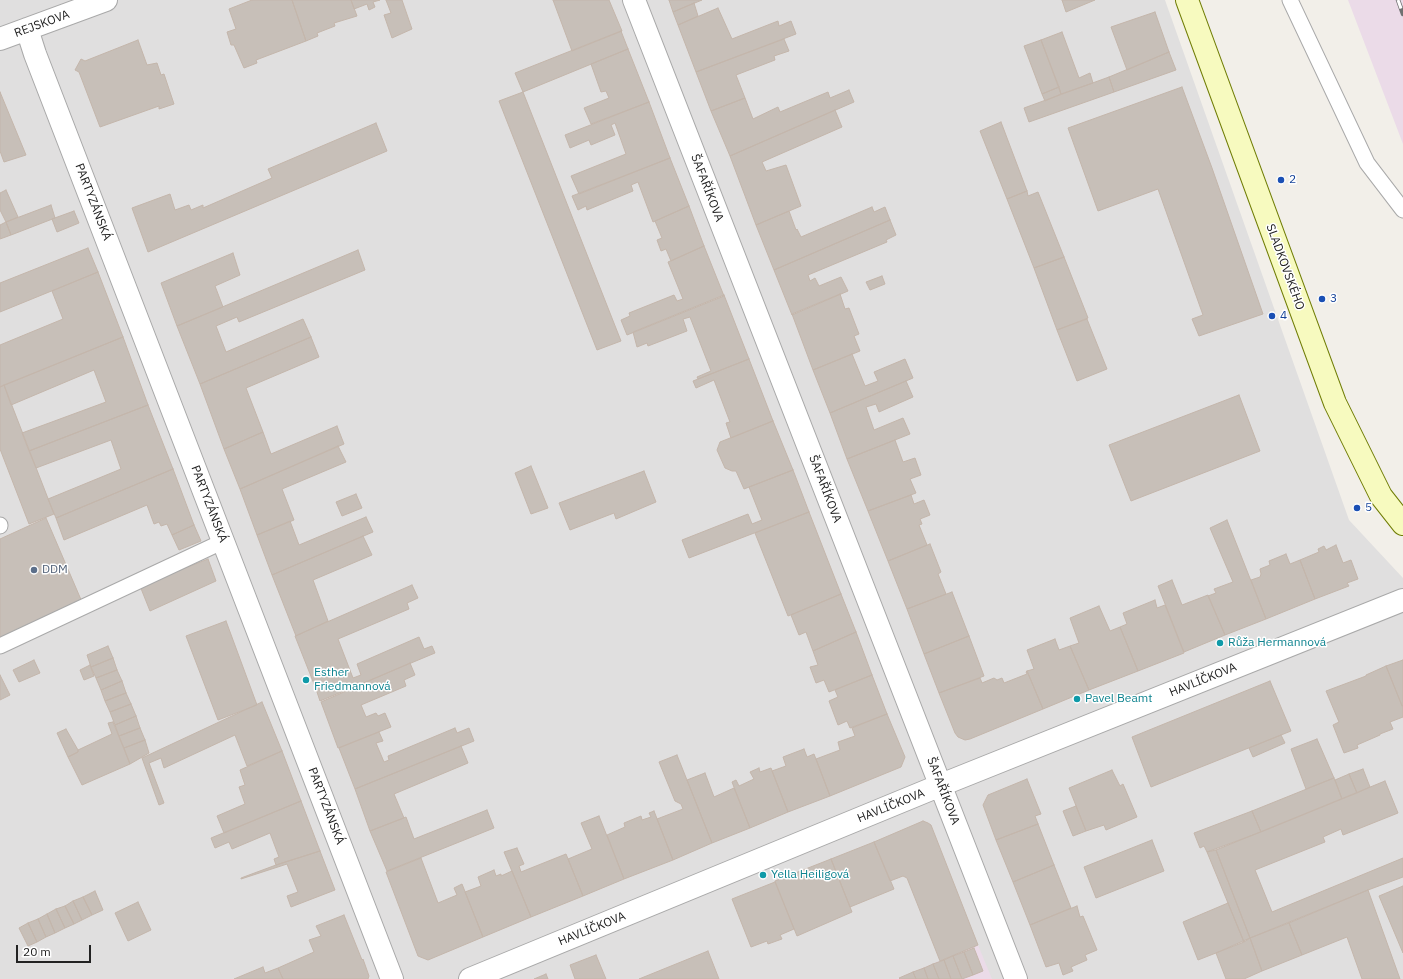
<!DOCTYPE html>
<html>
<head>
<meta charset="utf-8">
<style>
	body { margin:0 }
	#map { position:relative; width:1403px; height:979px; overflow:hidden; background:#f2efe9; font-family:"IBM Plex Sans",sans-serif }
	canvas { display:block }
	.scale { position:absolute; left:16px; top:945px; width:75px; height:18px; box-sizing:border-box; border:2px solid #222; border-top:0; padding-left:5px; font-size:12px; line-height:14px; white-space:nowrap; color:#222; -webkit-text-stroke:3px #fff; paint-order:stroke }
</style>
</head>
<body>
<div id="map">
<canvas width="1403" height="979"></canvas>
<div class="scale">20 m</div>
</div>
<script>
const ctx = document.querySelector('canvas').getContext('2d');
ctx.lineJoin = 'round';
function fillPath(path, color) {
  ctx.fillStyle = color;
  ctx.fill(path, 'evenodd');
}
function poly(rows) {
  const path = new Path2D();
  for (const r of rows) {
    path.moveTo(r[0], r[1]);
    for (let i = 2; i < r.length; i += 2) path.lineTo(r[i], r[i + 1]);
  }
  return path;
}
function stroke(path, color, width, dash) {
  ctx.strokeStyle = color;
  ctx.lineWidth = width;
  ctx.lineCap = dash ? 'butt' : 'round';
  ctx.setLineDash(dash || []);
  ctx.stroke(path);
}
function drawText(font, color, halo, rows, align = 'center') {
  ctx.font = font + ' "IBM Plex Sans",sans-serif';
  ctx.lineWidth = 3;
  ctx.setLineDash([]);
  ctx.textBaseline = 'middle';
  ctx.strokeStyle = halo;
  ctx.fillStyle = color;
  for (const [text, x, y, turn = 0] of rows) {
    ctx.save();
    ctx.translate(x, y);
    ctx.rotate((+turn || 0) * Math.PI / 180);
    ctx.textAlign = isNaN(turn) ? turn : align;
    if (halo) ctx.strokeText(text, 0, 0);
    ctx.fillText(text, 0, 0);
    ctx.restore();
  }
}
const residential = poly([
	[0,0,1165,0,1349,520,1403,578,1403,979,0,979]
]);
const industrial = poly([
	[1348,0,1403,0,1403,144],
	[978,945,992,979,896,979]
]);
const building = poly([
	[252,0,292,0,306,41,256,60,257,63,244,68,234,45,231,45,227,32,236,29,229,9,252,0],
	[292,0,351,0,357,16,334,23,335,26,317,33,318,36,306,41,292,0],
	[351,0,380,0,373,2,375,7,369,10,367,4,354,9,351,0],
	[386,0,402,0,412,29,392,38,384,15,391,13,386,0],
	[553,0,609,0,622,31,572,51,553,0],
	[669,0,702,0,673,12,669,0],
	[1062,0,1095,0,1066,12,1062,0],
	[694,3,698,16,678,25,673,12,694,3],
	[718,8,732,39,778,21,779,26,791,21,796,34,696,72,678,25,718,8],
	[1155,12,1169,52,1127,70,1111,27,1155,12],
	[621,31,628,49,523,92,515,73,621,31],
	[1062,32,1079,78,1090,73,1093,83,1061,94,1041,40,1062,32],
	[784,39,789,51,774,56,775,60,736,75,745,98,711,111,696,72,784,39],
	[138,40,147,65,157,63,161,75,164,74,174,104,159,109,159,106,100,127,79,72,75,70,81,59,85,61,138,40],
	[1041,40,1059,87,1042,94,1024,46,1041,40],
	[628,49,649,102,591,124,584,108,609,98,606,91,601,92,591,64,628,49],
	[1169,52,1176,70,1114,92,1109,77,1169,52],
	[1109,77,1114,92,1029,122,1024,108,1109,77],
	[1059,87,1061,94,1045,101,1042,94,1059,87],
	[1182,87,1212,168,1263,314,1199,336,1192,319,1203,315,1158,189,1098,211,1068,128,1182,87],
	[849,90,854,102,730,156,711,111,745,98,753,119,778,107,780,112,828,92,830,98,849,90],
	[0,92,26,155,4,162,0,151,0,92],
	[523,92,621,341,597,350,499,101,523,92],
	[649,102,670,158,579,194,571,176,626,154,615,123,611,125,615,135,591,145,589,140,570,148,565,135,649,102],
	[835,110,842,127,762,162,766,171,786,165,801,206,756,225,730,156,835,110],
	[1001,122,1027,191,1007,199,980,131,1001,122],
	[376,123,387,151,148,252,132,208,170,194,175,210,189,205,191,210,203,205,203,208,272,178,268,169,376,123],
	[670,158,689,206,653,222,638,182,631,185,633,191,587,210,586,206,578,210,572,196,670,158],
	[6,190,18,217,6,222,0,210,0,193,6,190],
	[1027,191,1028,196,1038,192,1064,257,1034,268,1007,199,1027,191],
	[51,205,55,218,11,235,6,222,51,205],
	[689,206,704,246,671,261,666,249,661,251,657,240,662,238,655,221,689,206],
	[872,207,874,212,885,207,890,220,774,270,756,225,789,211,796,230,797,229,801,237,872,207],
	[74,211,79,223,57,232,52,219,74,211],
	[890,220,896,235,886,240,887,242,808,275,810,281,815,278,819,286,841,277,848,291,792,315,774,270,890,220],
	[6,222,11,235,0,239,0,225,6,222],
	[704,246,724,296,627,335,621,320,630,316,629,313,674,295,677,301,683,299,668,262,704,246],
	[88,248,98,272,0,312,0,283,88,248],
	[358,250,365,270,239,322,237,317,216,326,226,352,303,319,311,337,200,384,177,326,358,250],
	[233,253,240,275,215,286,223,307,177,326,161,283,233,253],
	[1064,257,1088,318,1057,330,1034,268,1064,257],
	[98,272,123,337,0,387,0,345,63,319,52,291,98,272],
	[882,276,885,284,870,290,866,282,882,276],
	[840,294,845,309,849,308,859,334,854,336,860,351,813,370,792,314,840,294],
	[724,295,749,359,698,379,697,377,711,371,690,317,683,319,687,331,648,346,647,343,637,347,633,332,724,295],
	[1087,319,1107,369,1077,381,1057,330,1087,319],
	[123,337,148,405,29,451,22,433,106,402,94,370,11,405,4,385,123,337],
	[311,337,319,357,246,388,263,432,224,449,200,384,311,337],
	[852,354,865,386,878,381,874,372,905,359,913,378,830,413,813,370,852,354],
	[749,359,773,421,731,438,726,423,730,422,714,380,696,388,693,381,749,359],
	[906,381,913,397,879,412,876,404,866,407,874,430,903,418,910,434,847,459,830,413,906,381],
	[4,385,54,514,29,524,0,449,0,387,4,385],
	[1239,395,1260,451,1131,501,1109,445,1239,395],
	[148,405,173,469,56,518,48,499,121,469,111,440,36,468,29,451,148,405],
	[773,421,793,470,744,489,736,471,732,471,725,468,717,450,720,442,773,421],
	[337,426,344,444,240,489,224,449,263,432,271,454,337,426],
	[895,440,903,462,915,458,921,475,910,479,916,493,868,511,847,459,895,440],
	[338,446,346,462,282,489,294,520,257,535,240,489,338,446],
	[531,466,548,508,531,514,515,473,531,466],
	[173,469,194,525,172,535,167,524,161,526,159,522,154,524,147,505,64,540,56,518,173,469],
	[793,470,809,512,689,558,682,540,748,514,752,524,762,520,749,487,793,470],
	[644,471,656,502,616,519,614,513,570,530,559,503,644,471],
	[356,494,362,508,342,516,336,502,356,494],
	[911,495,914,504,924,500,930,515,920,519,922,524,919,525,927,545,888,561,868,511,911,495],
	[809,512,841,594,788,616,755,533,809,512],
	[366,517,373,532,272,575,257,535,290,521,299,545,366,517],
	[46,518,82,602,0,638,0,539,46,518],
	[1227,520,1266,619,1225,635,1208,596,1216,593,1214,589,1233,582,1210,528,1227,520],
	[194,525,201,541,179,550,172,535,194,525],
	[363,536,372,555,313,580,328,621,296,636,272,575,363,536],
	[930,544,941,572,938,574,946,594,907,609,888,561,930,544],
	[1336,545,1343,563,1351,560,1358,579,1347,583,1349,586,1315,599,1300,560,1319,552,1318,549,1324,546,1326,550,1336,545],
	[1286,554,1290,564,1300,560,1315,599,1266,619,1251,580,1260,577,1261,574,1260,569,1270,565,1269,561,1286,554],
	[208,559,216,581,150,611,140,586,208,559],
	[1172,580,1182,605,1208,595,1225,635,1184,652,1158,586,1172,580],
	[412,585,418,598,407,603,409,609,338,639,353,678,361,675,357,664,419,637,424,649,432,646,435,653,320,701,316,689,295,636,412,585],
	[952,592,969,636,924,654,907,609,952,592],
	[841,594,856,632,813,651,806,632,799,635,791,615,841,594],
	[1155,600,1157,608,1165,605,1184,653,1138,671,1120,627,1127,624,1123,613,1155,600],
	[1099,606,1110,631,1120,627,1138,671,1089,690,1070,646,1079,643,1070,618,1099,606],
	[226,621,257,705,218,720,186,636,226,621],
	[856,632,872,675,829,692,824,680,816,683,810,667,818,665,813,651,856,632],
	[969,636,984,676,939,693,924,654,969,636],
	[1055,639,1059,650,1070,646,1089,690,1043,709,1027,671,1034,669,1027,650,1055,639],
	[108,646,113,658,91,667,87,655,108,646],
	[113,658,117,670,96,678,91,667,113,658],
	[34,660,40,673,19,682,13,670,34,660],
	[1403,660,1403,705,1402,706,1386,666,1403,660],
	[410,663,415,675,404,680,406,686,361,705,366,717,376,713,378,716,385,713,391,727,338,748,321,702,410,663],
	[90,665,94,676,84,680,80,670,90,665],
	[1386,666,1403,708,1403,717,1390,722,1393,729,1380,734,1380,735,1357,745,1358,748,1344,753,1333,725,1339,722,1326,691,1366,676,1366,675,1386,666],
	[117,670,122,681,101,690,96,678,117,670],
	[1027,671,1043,709,970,739,965,740,958,737,955,733,939,693,980,678,982,683,994,678,997,680,1002,678,1004,683,1027,674,1026,672,1027,671],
	[0,675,10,695,0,700,0,675],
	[872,675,887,714,850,728,847,721,838,725,829,701,838,697,835,690,872,675],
	[122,681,126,693,105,701,101,690,122,681],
	[1270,681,1291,731,1151,787,1132,737,1270,681],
	[126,693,131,704,110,712,105,701,126,693],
	[262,702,282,751,247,766,235,735,164,768,161,758,149,763,164,803,159,805,142,758,262,702],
	[131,704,136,716,115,725,110,712,131,704],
	[887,714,905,757,901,767,830,796,816,759,840,750,838,742,855,736,852,728,887,714],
	[136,716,140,728,119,736,115,725,136,716],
	[113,722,130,764,82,785,68,757,78,752,78,750,112,734,108,723,113,722],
	[140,728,145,740,124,748,119,736,140,728],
	[455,728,457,733,469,728,474,741,355,789,339,748,379,732,383,741,376,743,384,762,389,760,388,756,455,728],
	[66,729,78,750,78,752,68,757,57,733,66,729],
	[1281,735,1285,743,1253,757,1249,748,1281,735],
	[1317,739,1334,778,1306,789,1291,749,1317,739],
	[145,740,149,753,130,764,124,748,145,740],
	[461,746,468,763,394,794,404,818,370,831,355,789,461,746],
	[804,749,807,757,814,754,830,796,788,812,772,771,786,766,783,757,804,749],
	[282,751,301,801,224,833,217,816,245,804,239,787,245,785,240,770,282,751],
	[677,755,712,843,673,860,657,819,683,809,681,804,675,801,659,762,677,755],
	[759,768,760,772,771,768,788,812,750,828,732,782,736,780,739,786,754,779,750,772,759,768],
	[1363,769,1370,787,1357,793,1349,774,1363,769],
	[1112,770,1120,786,1123,784,1137,817,1106,830,1104,825,1086,831,1069,788,1112,770],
	[705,773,714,797,734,788,750,828,712,843,687,780,705,773],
	[1349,774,1357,793,1342,799,1335,780,1349,774],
	[1334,778,1342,799,1261,832,1252,811,1334,778],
	[1027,779,1041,814,1035,816,1038,824,996,840,983,805,988,795,1027,779],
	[1385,781,1398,813,1343,835,1341,829,1323,837,1325,842,1255,870,1272,912,1403,858,1403,877,1368,890,1250,938,1216,850,1385,781],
	[301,801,320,851,276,865,274,859,279,857,270,833,232,849,229,842,215,848,211,838,301,801],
	[1076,806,1086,831,1073,836,1063,811,1076,806],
	[487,810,494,828,387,871,370,831,406,817,414,839,487,810],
	[654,811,673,860,624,879,607,835,625,827,624,823,641,816,642,820,651,817,649,813,654,811],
	[1252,811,1261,832,1207,852,1204,846,1200,848,1194,833,1252,811],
	[599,816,624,879,583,896,568,859,592,849,581,823,599,816],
	[923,821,928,823,931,825,978,945,940,961,907,878,903,876,890,881,874,842,923,821],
	[1038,824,1054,865,1013,882,996,840,1038,824],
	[1152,840,1164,871,1096,898,1084,867,1152,840],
	[874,842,894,889,850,907,831,859,874,842],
	[517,848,524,864,519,866,521,872,566,854,583,896,531,917,504,852,517,848],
	[1216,850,1250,938,1244,942,1207,852,1216,850],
	[320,851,335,890,291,907,287,896,298,892,287,864,241,879,241,878,276,865,320,851],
	[421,858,438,903,457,895,454,888,462,884,483,937,428,960,418,956,386,872,421,858],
	[831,859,852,912,797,936,775,881,831,859],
	[1054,865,1071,908,1030,925,1013,882,1054,865],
	[494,870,496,876,501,874,501,876,512,871,531,917,483,937,465,892,481,886,478,877,494,870],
	[775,882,794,929,780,935,782,939,768,944,767,941,751,947,732,899,775,882],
	[1403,886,1403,953,1379,896,1403,886],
	[1368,890,1400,979,1362,979,1347,937,1302,955,1289,923,1368,890],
	[95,891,103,910,92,915,83,897,95,891],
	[83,897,92,915,82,920,73,901,83,897],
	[73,901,82,920,74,924,65,906,73,901],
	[138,902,151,930,128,941,115,913,138,902],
	[1228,903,1244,942,1198,960,1183,922,1228,903],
	[65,906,74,924,65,928,56,909,65,906],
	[1077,906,1080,917,1083,916,1097,950,1085,955,1087,960,1071,967,1073,971,1063,975,1059,963,1046,967,1030,925,1077,906],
	[56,909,65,928,55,933,47,914,56,909],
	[47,914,55,933,46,937,38,919,47,914],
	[344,915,362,960,363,959,369,976,368,979,283,979,278,968,314,952,309,940,321,936,316,926,344,915],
	[38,919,46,937,37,942,28,923,38,919],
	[28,923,37,942,28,946,19,928,28,923],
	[1289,923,1302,955,1262,971,1250,938,1289,923],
	[1250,938,1262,971,1244,979,1226,979,1216,953,1250,938],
	[974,948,983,971,973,975,964,952,974,948],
	[708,951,719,979,639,979,708,951],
	[964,952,973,975,962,979,953,956,964,952],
	[596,955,606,979,575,979,570,965,596,955],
	[953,956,962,979,951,979,944,960,953,956],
	[944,960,951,979,939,979,933,964,944,960],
	[933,964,939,979,928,979,924,968,933,964],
	[263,967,265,973,278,968,283,979,234,979,263,967],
	[924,968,928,979,916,979,913,972,924,968],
	[913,972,916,979,900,979,899,978,913,972],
	[546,974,548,979,534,979,546,974]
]);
const lane = poly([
	[1290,0,1367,163,1403,210],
	[0,525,0,526],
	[0,646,224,541]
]);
const street = poly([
	[634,0,1016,979],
	[27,29,35,54,392,979],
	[0,39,106,0],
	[470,979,941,785,1403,600]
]);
const secondary = poly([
	[1187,0,1335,403,1381,496,1403,524]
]);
const rail = poly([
	[1398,0,1403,14]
]);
const markers = [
	[1281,180,4,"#1a4fb4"],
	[1322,299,4,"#1a4fb4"],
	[1272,316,4,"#1a4fb4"],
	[1357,508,4,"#1a4fb4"],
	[34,570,4,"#5c6f8a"],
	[1220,643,4,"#0f9aa8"],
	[306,680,4,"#0f9aa8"],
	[1077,699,4,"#0f9aa8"],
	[763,875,4,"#0f9aa8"]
];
const streetNames = [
	["REJSKOVA",42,24,-20],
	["ŠAFAŘÍKOVA",707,188,69],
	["PARTYZÁNSKÁ",93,202,69],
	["SLADKOVSKÉHO",1285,267,70],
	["ŠAFAŘÍKOVA",825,489,69],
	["PARTYZÁNSKÁ",209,504,69],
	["HAVLÍČKOVA",1203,680,-22],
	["ŠAFAŘÍKOVA",943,791,69],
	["PARTYZÁNSKÁ",326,806,69],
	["HAVLÍČKOVA",891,806,-22],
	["HAVLÍČKOVA",592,929,-22]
];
const transitNames = [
	["2",1289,180],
	["3",1330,299],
	["4",1280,316],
	["5",1365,508]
];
const serviceNames = [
	["DDM",42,570]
];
const cultureNames = [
	["Růža Hermannová",1228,643],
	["Esther",314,673],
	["Friedmannová",314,687],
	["Pavel Beamt",1085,699],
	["Yella Heiligová",771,875]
];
fillPath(residential, '#e0dfdf');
fillPath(industrial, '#ebdbe8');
fillPath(building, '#c7bfb8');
stroke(building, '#c4b6ab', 1);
stroke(lane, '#a9a9a9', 17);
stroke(street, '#a9a9a9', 24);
stroke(secondary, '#707d05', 24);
stroke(lane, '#fff', 15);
stroke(street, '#fff', 22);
stroke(secondary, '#f7fabf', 22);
stroke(rail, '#707070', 4.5);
stroke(rail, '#fff', 3, [9]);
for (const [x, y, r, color] of markers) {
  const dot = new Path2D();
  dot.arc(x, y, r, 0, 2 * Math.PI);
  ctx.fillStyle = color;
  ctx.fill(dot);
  stroke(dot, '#fff', 1.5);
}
drawText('12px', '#222', '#fff', streetNames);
drawText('12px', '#164399', '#fff', transitNames, 'left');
drawText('12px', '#4e5e75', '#fff', serviceNames, 'left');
drawText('12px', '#0d838f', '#fff', cultureNames, 'left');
</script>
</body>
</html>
